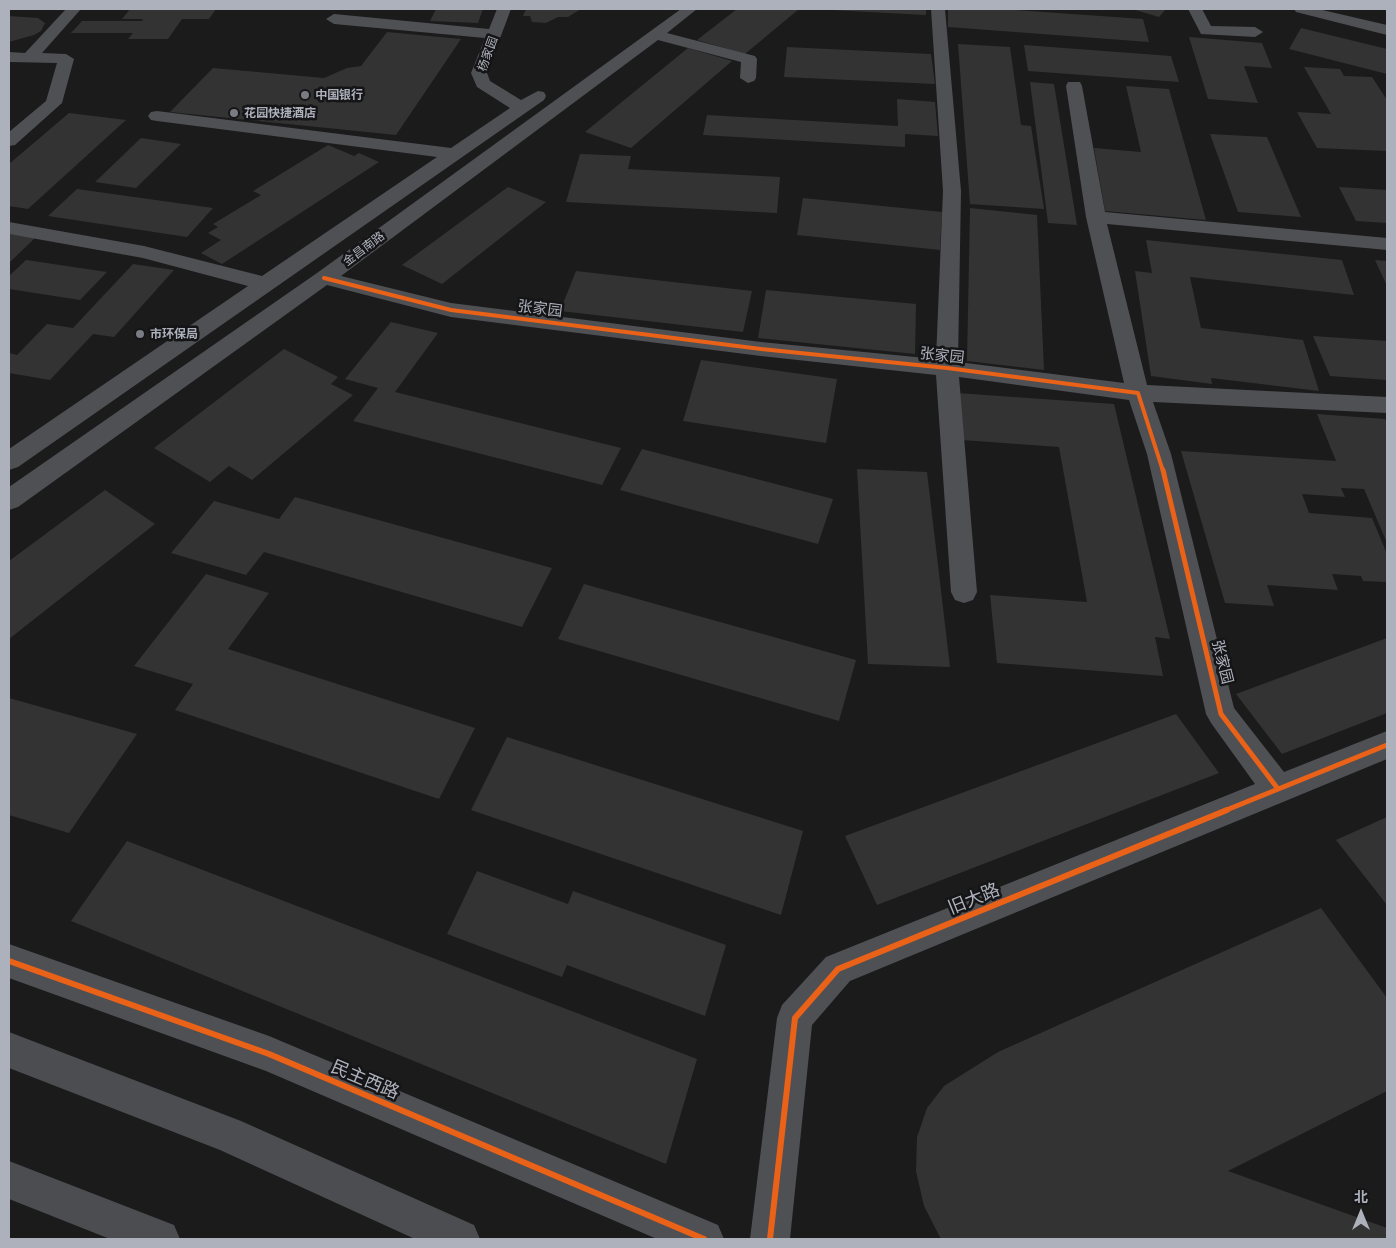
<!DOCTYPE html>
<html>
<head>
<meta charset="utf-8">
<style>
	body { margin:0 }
	#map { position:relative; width:1396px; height:1248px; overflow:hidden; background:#1b1b1b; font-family:"Alegreya Sans","Noto Sans SC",sans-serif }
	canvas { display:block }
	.frame { position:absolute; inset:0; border:10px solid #adb1bb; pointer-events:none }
	.north { position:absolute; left:1336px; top:1188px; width:50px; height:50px; -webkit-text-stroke:4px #151517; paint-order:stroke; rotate:0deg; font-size:14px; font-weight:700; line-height:20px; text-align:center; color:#adb1bb }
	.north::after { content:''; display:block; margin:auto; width:18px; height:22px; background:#adb1bb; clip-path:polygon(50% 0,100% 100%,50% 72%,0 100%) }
</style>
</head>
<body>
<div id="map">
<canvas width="1396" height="1248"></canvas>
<div class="frame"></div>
<div class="north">北</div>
</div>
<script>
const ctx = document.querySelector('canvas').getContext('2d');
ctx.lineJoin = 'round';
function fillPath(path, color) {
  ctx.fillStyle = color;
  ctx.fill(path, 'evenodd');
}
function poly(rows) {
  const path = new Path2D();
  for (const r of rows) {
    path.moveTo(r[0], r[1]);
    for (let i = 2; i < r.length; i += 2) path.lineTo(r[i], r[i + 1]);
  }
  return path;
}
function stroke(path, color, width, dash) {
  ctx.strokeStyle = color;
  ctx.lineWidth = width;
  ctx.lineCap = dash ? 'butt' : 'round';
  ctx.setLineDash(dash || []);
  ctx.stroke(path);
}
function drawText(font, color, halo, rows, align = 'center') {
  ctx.font = font + ' "Alegreya Sans","Noto Sans SC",sans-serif';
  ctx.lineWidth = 5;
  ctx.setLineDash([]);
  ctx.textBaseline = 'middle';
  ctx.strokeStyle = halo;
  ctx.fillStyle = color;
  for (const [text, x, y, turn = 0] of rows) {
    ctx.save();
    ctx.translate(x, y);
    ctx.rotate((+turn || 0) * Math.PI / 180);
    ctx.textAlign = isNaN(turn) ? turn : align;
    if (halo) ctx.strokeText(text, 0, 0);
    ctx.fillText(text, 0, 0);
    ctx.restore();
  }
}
const building = poly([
	[130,9,216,9,209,19,182,19,168,39,128,39,133,33,71,33,82,21,142,21,143,19,122,19],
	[436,9,483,9,478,23,430,21],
	[526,9,581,9,568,17,558,17,546,23,532,22,530,16,523,16],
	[737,9,799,9,745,54,697,40],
	[831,9,926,9,926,15,831,10],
	[948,9,1001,9,1143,19,1149,42,948,27],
	[1132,9,1166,9,1159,17],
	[9,16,38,18,45,23,41,31,34,35,9,42],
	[1301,28,1387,49,1387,74,1289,49],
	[387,32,461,39,396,135,170,112,213,68,324,78,347,68,361,66],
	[1189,37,1262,43,1272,68,1244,66,1258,103,1208,99],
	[958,44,1010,47,1021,125,1031,126,1044,209,970,204],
	[1024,45,1171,56,1179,82,1028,71],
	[787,47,931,54,935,84,784,77],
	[688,48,732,61,631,148,585,132],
	[1304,67,1340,69,1344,76,1372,77,1387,100,1387,151,1317,148,1297,112,1331,114],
	[1030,82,1054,84,1077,225,1048,223],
	[1126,86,1169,89,1206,220,1105,211,1094,148,1141,152],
	[897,99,935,102,938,136,905,134,905,147,703,135,707,115,898,126],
	[69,113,126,120,28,209,9,206,9,164],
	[1210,134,1267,137,1301,217,1238,212],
	[141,138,181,144,136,188,95,182],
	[328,145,354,156,359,153,379,162,222,264,201,253,221,240,208,233,218,227,213,224,261,195,253,191],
	[580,154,631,156,628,169,780,177,777,213,566,202],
	[508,187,546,202,442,284,402,265],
	[1339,187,1387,190,1387,223,1356,221],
	[77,189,213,208,187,237,48,216],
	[803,198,942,212,940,250,797,235],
	[970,208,1037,215,1044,370,967,361],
	[9,234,35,238,9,263],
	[1146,240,1342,260,1354,295,1190,277,1201,328,1303,340,1319,391,1211,378,1212,384,1151,376,1135,271,1152,273],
	[26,260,107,272,80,300,9,289,9,276],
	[1375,260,1387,261,1387,286],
	[133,264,174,270,114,337,93,334,50,380,9,373,9,353,17,355,47,324,73,328],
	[576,271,752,291,743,332,560,311],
	[766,290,916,304,915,354,758,338],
	[391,322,438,333,395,392,621,448,602,485,353,421,378,388,345,379],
	[1313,336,1387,341,1387,380,1330,376],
	[284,349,338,377,331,384,353,395,252,480,229,466,210,482,154,448],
	[701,360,837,379,826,443,683,421],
	[957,393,1114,404,1170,639,1155,637,1163,676,997,663,990,595,1087,602,1059,447,962,440],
	[1317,414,1385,419,1387,423,1387,543,1364,489,1341,488,1345,497,1302,494,1309,513,1372,518,1387,554,1387,582,1363,581,1361,576,1332,574,1338,590,1267,585,1274,606,1225,603,1181,451,1336,461],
	[642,449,833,499,818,544,620,490],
	[857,469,927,472,950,667,868,664],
	[105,490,155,524,9,639,9,561],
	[295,497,552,568,522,627,264,552,246,575,171,553,214,501,279,519],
	[206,574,269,593,228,649,475,728,439,799,175,710,193,684,134,666],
	[584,584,856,660,839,721,558,639],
	[1387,638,1387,713,1282,754,1236,694],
	[9,698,137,734,69,833,9,815],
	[1176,714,1219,773,877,905,845,836],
	[507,737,803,831,781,915,471,810],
	[1387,817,1387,905,1336,840],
	[127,841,697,1059,666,1164,71,921],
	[477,871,568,904,573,891,726,945,705,1016,567,965,562,977,447,934],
	[1321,908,1387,998,1387,1091,1228,1171,1387,1228,1387,1239,941,1239,924,1206,916,1171,917,1137,927,1108,944,1086,998,1052]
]);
const minor = poly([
	[66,9,81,9,42,53,66,54,74,59,62,103,15,145,9,146,9,132,46,101,57,63,9,62,9,52,25,53,66,9],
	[497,9,511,9,487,73,490,81,521,100,538,91,544,92,546,96,544,100,18,467,9,470,9,449,248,286,143,258,9,234,9,222,144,246,262,276,437,157,157,121,151,120,148,116,151,112,157,111,451,148,510,108,477,87,471,73,485,38,334,24,326,19,334,14,489,29,497,9],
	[681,9,697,9,667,33,755,56,757,59,756,78,754,81,748,83,740,78,741,62,658,40,341,276,451,303,761,342,936,359,943,191,931,9,945,9,961,191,958,362,1124,383,1086,217,1066,86,1068,82,1080,82,1082,86,1105,212,1387,238,1387,250,1107,224,1147,385,1387,397,1387,413,1153,402,1171,454,1234,708,1284,772,1387,731,1387,759,850,981,812,1025,790,1239,750,1239,777,1018,782,1005,826,957,1255,784,1211,723,1206,714,1147,454,1129,400,959,377,977,592,973,600,964,603,955,600,951,592,936,375,761,356,451,317,327,285,18,507,9,510,9,487,317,273,681,9],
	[1188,9,1202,9,1211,26,1255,27,1263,32,1255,37,1201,34,1188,9],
	[1294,9,1318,9,1387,25,1387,35,1296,12,1294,9],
	[9,944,269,1036,718,1225,724,1239,657,1239,266,1071,9,978,9,944]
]);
const major = poly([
	[9,1032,241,1121,474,1225,480,1239,415,1239,220,1150,9,1068,9,1032],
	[9,1161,174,1225,180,1239,110,1239,9,1199,9,1161]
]);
const cyclewayFar2 = poly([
	[324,278,451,310,761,349,947,368,1138,393,1163,471]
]);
const cyclewayFar1 = poly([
	[1163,470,1221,714,1278,789],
	[1224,811,1387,745]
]);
const cycleway = poly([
	[9,961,269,1054,704,1239],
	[770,1239,795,1018,838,969,1227,810]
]);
const markers = [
	[305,95,5,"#7a7c83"],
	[234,113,5,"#7a7c83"],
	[140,334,5,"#7a7c83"]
];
const farStreetnames = [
	["杨家园",488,54,-70],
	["金昌南路",364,249,-37]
];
const farPoinames = [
	["中国银行",315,95],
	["花园快捷酒店",244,113],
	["市环保局",150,334]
];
const streetNames = [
	["张家园",540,309,7],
	["张家园",942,356,6],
	["张家园",1222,662,76]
];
const nearStreetnames = [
	["旧大路",974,899,-22],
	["民主西路",365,1080,23]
];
fillPath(building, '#333');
fillPath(minor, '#4f5054');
fillPath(major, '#4c4d50');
stroke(cyclewayFar2, '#ea6118', 4);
stroke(cyclewayFar1, '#ea6118', 5);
stroke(cycleway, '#ea6118', 6);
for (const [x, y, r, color] of markers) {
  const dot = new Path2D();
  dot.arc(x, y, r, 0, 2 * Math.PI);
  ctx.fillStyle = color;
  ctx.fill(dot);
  stroke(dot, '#151517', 2);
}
drawText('12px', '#adb1bb', '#151517', farStreetnames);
drawText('bold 12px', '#adb1bb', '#151517', farPoinames, 'left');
drawText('15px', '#adb1bb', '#151517', streetNames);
drawText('18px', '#adb1bb', '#151517', nearStreetnames);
</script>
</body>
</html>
